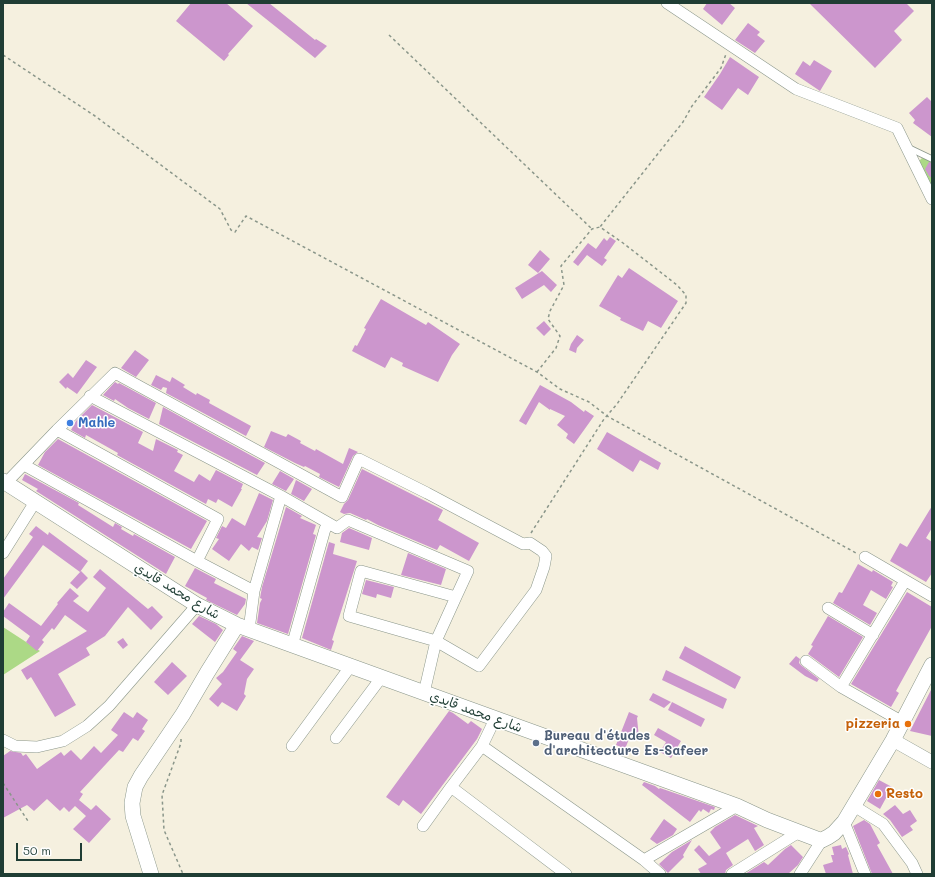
<!DOCTYPE html>
<html>
<head>
<meta charset="utf-8">
<style>
	body { margin:0 }
	#map { position:relative; width:935px; height:877px; overflow:hidden; background:#f5f0df; font-family:Mali,sans-serif }
	canvas { display:block }
	.frame { position:absolute; inset:0; border:4px solid #1f3d34; pointer-events:none }
	.scale { position:absolute; left:16px; top:843px; width:66px; height:18px; box-sizing:border-box; border:2px solid #1f3d34; border-top:0; padding-left:5px; font-size:12px; line-height:14px; white-space:nowrap; color:#1f3d34; -webkit-text-stroke:3px #fff; paint-order:stroke }
</style>
</head>
<body>
<div id="map">
<canvas width="935" height="877"></canvas>
<div class="frame"></div>
<div class="scale">50 m</div>
</div>
<script>
const ctx = document.querySelector('canvas').getContext('2d');
ctx.lineJoin = 'round';
function fillPath(path, color) {
  ctx.fillStyle = color;
  ctx.fill(path, 'evenodd');
}
function poly(rows) {
  const path = new Path2D();
  for (const r of rows) {
    path.moveTo(r[0], r[1]);
    for (let i = 2; i < r.length; i += 2) path.lineTo(r[i], r[i + 1]);
  }
  return path;
}
function stroke(path, color, width, dash) {
  ctx.strokeStyle = color;
  ctx.lineWidth = width;
  ctx.lineCap = dash ? 'butt' : 'round';
  ctx.setLineDash(dash || []);
  ctx.stroke(path);
}
function drawText(font, color, halo, rows, align = 'center') {
  ctx.font = font + ' Mali,"Playpen Sans Arabic",sans-serif';
  ctx.lineWidth = 3;
  ctx.setLineDash([]);
  ctx.textBaseline = 'middle';
  ctx.strokeStyle = halo;
  ctx.fillStyle = color;
  for (const [text, x, y, turn = 0] of rows) {
    ctx.save();
    ctx.translate(x, y);
    ctx.rotate((+turn || 0) * Math.PI / 180);
    ctx.textAlign = isNaN(turn) ? turn : align;
    if (halo) ctx.strokeText(text, 0, 0);
    ctx.fillText(text, 0, 0);
    ctx.restore();
  }
}
const green = poly([
	[922,158,932,161,932,190,919,161],
	[3,627,40,651,3,675]
]);
const building = poly([
	[191,3,226,3,253,26,228,54,229,55,224,61,176,21],
	[246,3,269,3,315,40,316,39,327,46,315,58],
	[707,3,729,3,735,8,722,25,703,9],
	[809,3,906,3,914,11,894,31,902,40,875,68],
	[748,23,760,32,757,35,765,41,755,53,735,40],
	[730,57,759,77,748,95,738,88,722,110,704,97,720,74],
	[814,60,832,71,820,91,795,74,803,61,810,66],
	[927,97,932,102,932,137,913,123,915,120,909,113],
	[929,162,932,163,932,178,929,176,925,169],
	[610,237,616,241,604,258,607,260,602,266,587,255,578,266,573,262,588,243,596,249,604,238,607,241],
	[540,250,550,259,538,273,528,265],
	[629,268,678,301,661,328,648,321,643,331,620,320,621,318,599,306,618,275,622,278],
	[542,271,557,285,551,292,544,285,522,299,515,288],
	[381,299,426,325,428,322,460,344,452,355,438,382,402,366,403,363,391,357,385,368,352,351,355,345,357,346,366,329,364,328],
	[544,321,551,329,544,336,536,328],
	[577,335,584,340,577,348,576,353,569,350,571,344],
	[135,350,149,360,136,377,121,368],
	[86,360,97,367,77,394,67,387,66,389,59,382,68,373,73,378],
	[156,375,170,382,172,377,185,385,183,387,196,395,197,393,210,400,209,403,251,426,246,436,166,393,167,388,163,387,161,390,151,385],
	[115,382,118,384,119,383,156,403,149,419,128,408,115,399,114,401,103,395],
	[540,385,571,402,584,412,585,410,594,416,574,444,566,438,568,434,557,425,565,416,550,409,550,410,539,402,526,425,519,421],
	[92,405,143,432,138,443,153,451,156,439,178,450,177,452,183,455,174,471,194,482,199,474,210,481,216,470,243,484,241,489,242,489,232,507,218,499,216,503,208,499,206,504,117,455,118,453,86,435,85,438,71,430,76,421],
	[163,407,252,456,265,463,257,475,159,424],
	[271,431,286,437,288,434,301,441,300,443,315,451,316,449,343,464,349,448,358,452,353,456,339,487,319,477,320,474,305,466,304,467,295,463,264,447],
	[607,432,661,463,658,470,640,460,633,472,597,449],
	[58,439,207,521,191,549,38,465,45,452],
	[362,469,443,510,438,520,479,543,469,561,440,545,437,550,378,525,367,519,366,520,350,513,344,514,340,512,344,504,348,500],
	[280,471,294,479,286,491,272,484],
	[25,474,79,503,78,505,113,527,115,523,122,527,121,529,133,536,134,534,175,557,166,574,36,491,38,489,22,480],
	[296,480,312,489,304,501,291,494],
	[259,493,273,500,267,521,257,537,262,538,258,550,252,547,249,551,241,544,229,561,212,549,219,539,216,538,222,526,226,528,232,518,245,526],
	[932,506,932,528,926,538,932,542,932,573,926,582,890,561,900,543,907,547],
	[286,507,302,516,300,518,316,525,313,534,316,535,288,634,257,623,260,603,262,599,260,598,262,587],
	[36,526,48,535,49,532,88,561,80,572,43,545,3,599,3,579,33,537,29,534],
	[349,528,372,538,369,550,340,542,342,533],
	[329,542,335,544,333,554,357,561,332,640,334,641,331,650,302,638],
	[408,553,446,569,441,585,401,575],
	[858,564,872,572,873,570,893,582,891,586,893,587,886,599,871,590,863,605,877,613,870,625,833,603,839,592,842,593],
	[195,568,216,579,214,583,246,599,245,604,237,615,206,600,207,598,185,586],
	[100,569,148,609,152,606,163,617,151,630,128,607,105,636,86,648,90,655,58,674,76,705,55,717,31,677,27,680,21,670,87,631,65,615,54,630,52,628,42,640,44,642,37,651,26,642,30,636,3,616,3,612,9,603,41,626,58,604,57,603,70,588,79,596,73,601,88,612,106,588,93,577],
	[81,571,88,578,77,589,70,583],
	[366,580,394,587,391,598,377,594,376,598,362,594],
	[907,592,932,607,932,626,896,691,899,693,891,707,851,684],
	[199,616,216,624,223,630,215,642,192,624],
	[828,616,863,637,839,677,808,654,813,646,811,645],
	[242,636,254,641,240,660,254,669,247,679,244,694,246,696,237,711,222,702,218,707,209,699,222,684,216,678,223,672,237,652,233,649],
	[123,638,128,645,123,649,117,642],
	[685,646,741,677,735,689,679,658],
	[796,656,800,659,799,663,802,666,819,679,817,682,805,676,789,664],
	[172,662,187,676,168,695,154,682],
	[666,670,727,699,723,709,662,680],
	[932,688,932,736,910,731],
	[653,693,671,702,664,708,649,700],
	[672,702,705,719,701,727,668,710],
	[449,711,453,713,468,724,471,721,482,729,477,739,421,814,403,800,399,806,386,797],
	[124,712,133,718,137,712,148,720,142,729,145,731,138,741,133,738,123,752,119,750,80,792,83,794,79,800,91,810,96,805,111,819,89,843,73,829,86,816,75,806,69,812,64,807,60,811,47,799,34,811,27,805,3,818,3,756,10,751,21,753,23,756,26,754,37,769,61,752,64,756,71,750,81,760,94,746,101,753,118,735,111,730],
	[629,712,638,716,637,718,639,738,629,739,625,749,616,745],
	[658,728,681,741,671,758,660,752,666,742,654,735],
	[879,780,892,787,880,809,867,801],
	[644,782,655,786,659,789,660,788,715,807,714,810,711,809,709,813,703,809,701,812,699,810,690,822,642,785],
	[895,805,903,814,910,810,917,821,910,826,913,830,902,837,890,820,883,814],
	[735,815,758,826,754,828,764,845,755,851,748,839,726,853,733,865,726,870,725,874,701,874,698,869,707,864,694,850,699,845,709,856,721,848,710,832,715,827],
	[664,819,677,829,673,835,657,844,650,839],
	[864,820,870,824,880,843,877,845,893,874,872,874,853,826],
	[692,840,683,855,684,857,668,873,659,864,672,852],
	[791,845,803,857,798,865,788,874,745,874,764,862,768,865,785,849],
	[841,845,842,849,846,847,849,854,848,855,853,874,826,874,823,865,833,862,831,855,834,855,832,847]
]);
const path = poly([
	[389,35,592,229],
	[3,55,95,116,220,209,231,230,235,232,246,216,537,372,560,389,589,402,607,416,856,553],
	[537,372,556,348,560,336,548,319,550,311,564,285,561,266,592,229,600,227],
	[531,533,604,419,617,404,686,303,686,295,677,285,623,243,600,227,683,122,692,106,721,68,726,54],
	[181,739,181,743,162,795,164,830,183,874],
	[3,783,28,821]
]);
const service = poly([
	[909,148,932,159]
]);
const minor = poly([
	[667,3,796,89,897,128,932,199],
	[90,396,281,496,337,528,348,520,468,571,456,597,361,571,349,616,436,641,424,693],
	[57,430,218,519,197,561],
	[24,465,197,561,254,591],
	[6,483,57,430,115,373,342,497,359,459,427,493,523,544,530,543,542,551,546,556,544,567,536,590,479,666,436,641,456,597],
	[3,553,35,502],
	[865,557,932,596],
	[828,608,873,635],
	[249,630,254,591,281,496],
	[292,646,325,529,329,524],
	[806,661,841,687],
	[495,719,482,746,451,787,566,874],
	[901,721,841,687,905,581],
	[336,738,381,678],
	[3,740,15,746,37,747,63,741,87,726,109,706,197,605],
	[292,746,350,667],
	[482,746,644,860,660,874],
	[854,806,883,824,912,863,917,874],
	[844,822,865,874],
	[423,826,451,787],
	[644,860,737,806],
	[732,874,799,832],
	[800,874,822,840]
]);
const tertiary = poly([
	[893,740,932,762]
]);
const secondary = poly([
	[3,481,197,605,237,625,737,806,767,820,817,839,822,840,828,837,834,833,844,822,893,740,932,665],
	[151,874,133,816,132,803,135,787,141,776,183,714,207,673,237,625]
]);
const markers = [
	[70,423,4,"#3f7fe0"],
	[908,724,4,"#e8710a"],
	[536,743,4,"#5c6f8a"],
	[878,794,4,"#e8710a"]
];
const shopNames = [
	["Mahle",78,423]
];
const streetNames = [
	["شارع محمد قايدي",177,591,31],
	["شارع محمد قايدي",476,712,20]
];
const foodNames = [
	["pizzeria",900,724],
	["Resto",886,794,"left"]
];
const serviceNames = [
	["Bureau d'études",544,736],
	["d'architecture Es-Safeer",544,751]
];
fillPath(green, '#acd986');
fillPath(building, '#cc96cd');
stroke(service, '#8a968a', 7);
stroke(minor, '#8a968a', 12);
stroke(tertiary, '#8a968a', 14);
stroke(secondary, '#8a968a', 16);
stroke(path, '#8a968a', 1.5, [3, 3]);
stroke(service, '#fff', 5.5);
stroke(minor, '#fff', 11);
stroke(tertiary, '#fff', 13);
stroke(secondary, '#fff', 15);
for (const [x, y, r, color] of markers) {
  const dot = new Path2D();
  dot.arc(x, y, r, 0, 2 * Math.PI);
  ctx.fillStyle = color;
  ctx.fill(dot);
  stroke(dot, '#fff', 1.5);
}
drawText('bold 13px', '#366cbe', '#fff', shopNames, 'left');
drawText('13px', '#1f3d34', '#fff', streetNames);
drawText('bold 13px', '#c56008', '#fff', foodNames, 'right');
drawText('bold 13px', '#4e5e75', '#fff', serviceNames, 'left');
</script>
</body>
</html>
